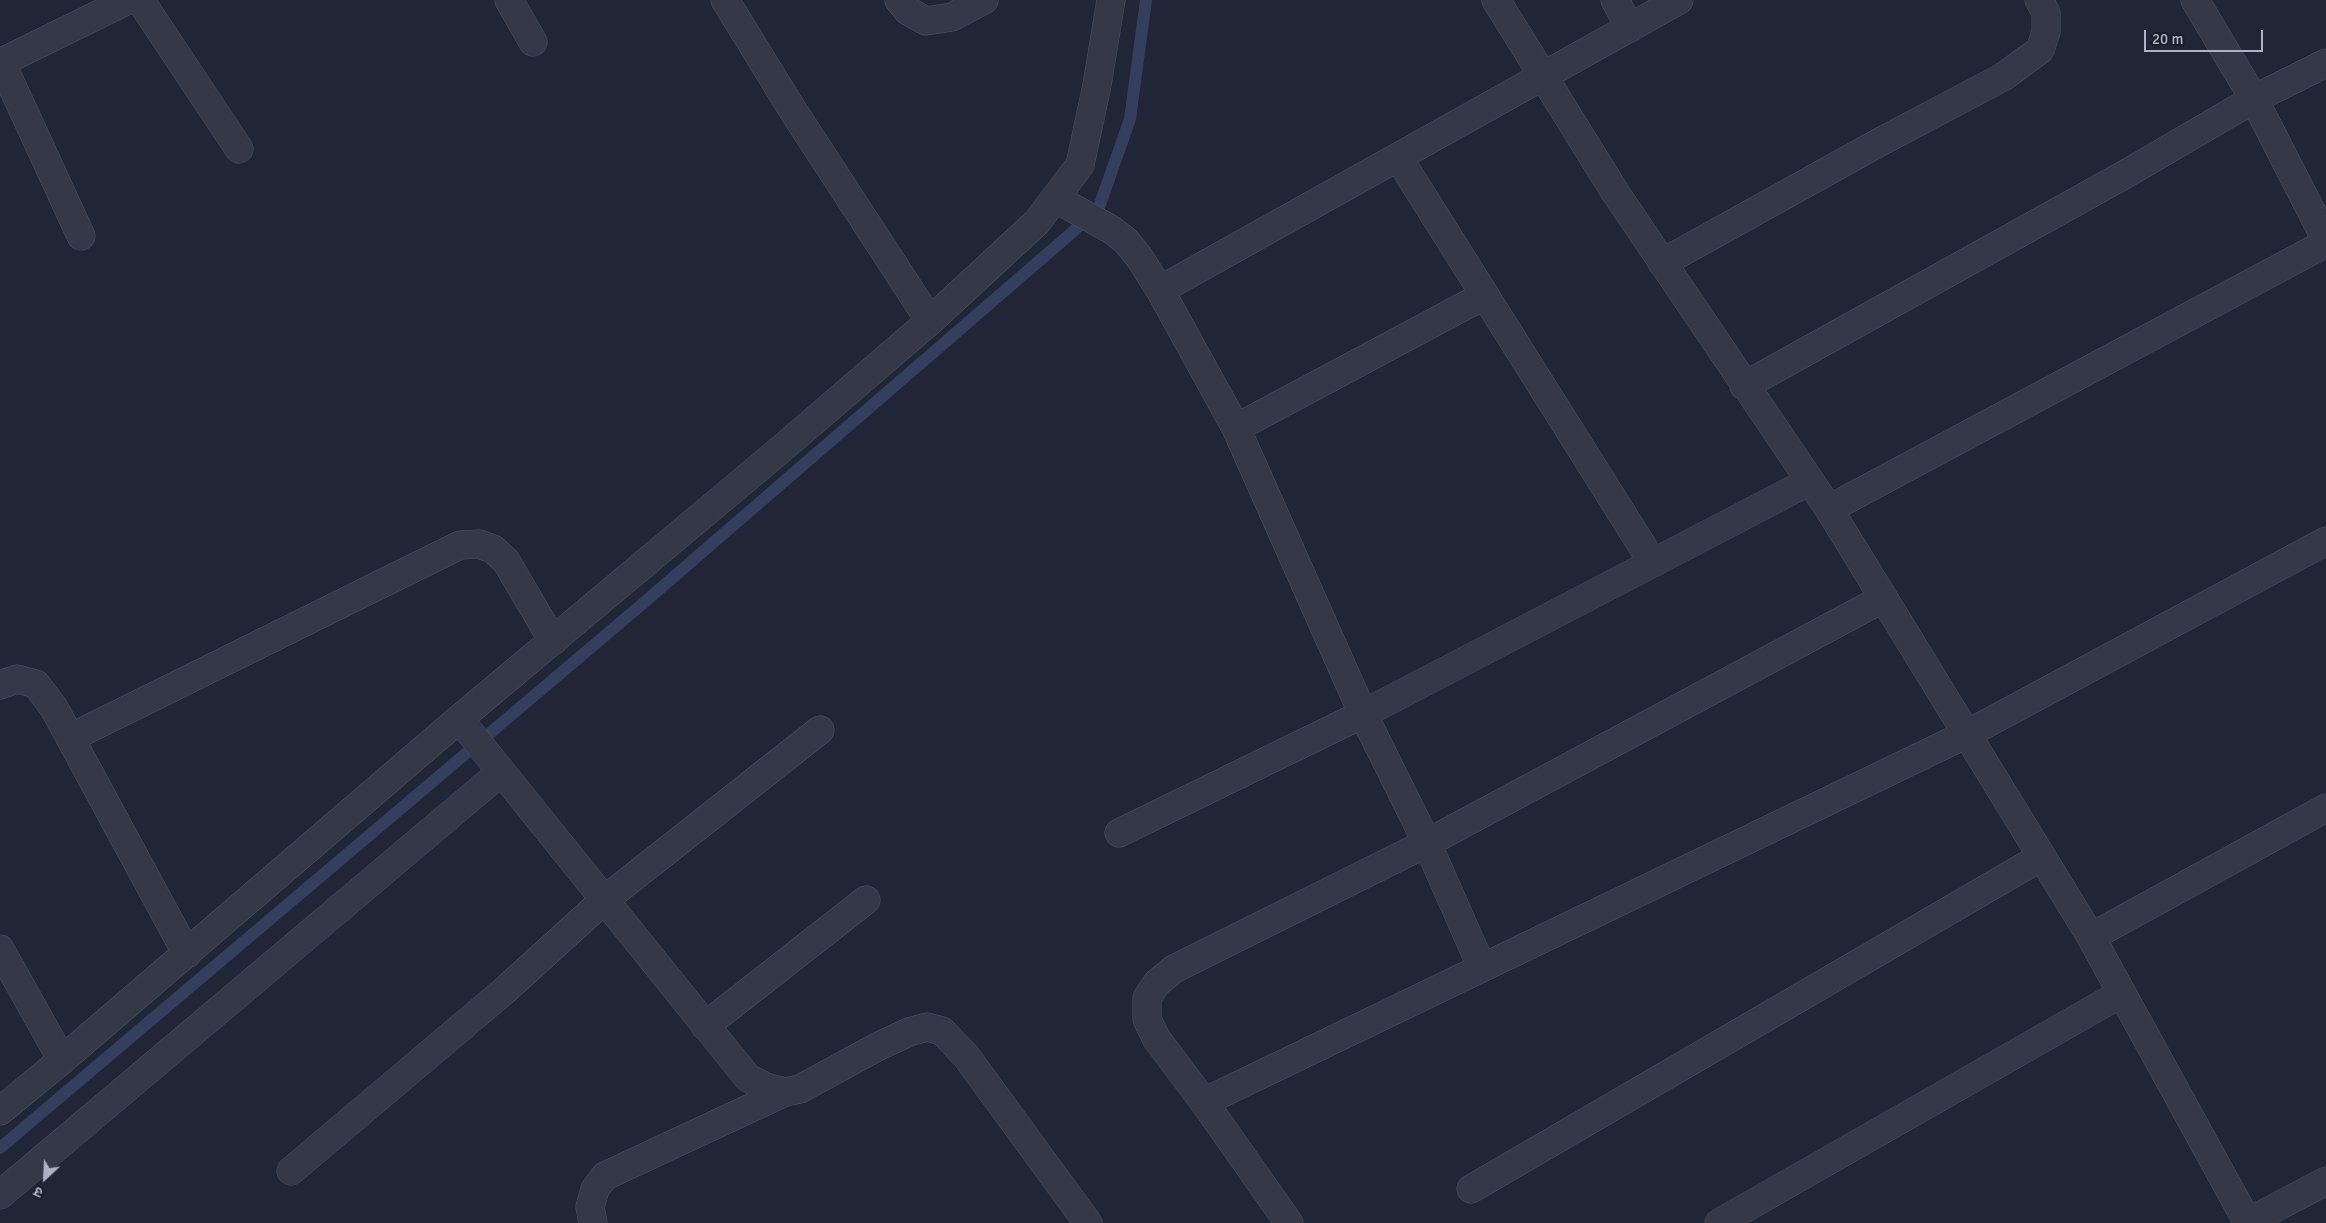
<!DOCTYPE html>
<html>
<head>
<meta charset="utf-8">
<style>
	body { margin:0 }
	#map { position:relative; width:2326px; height:1223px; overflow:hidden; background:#202636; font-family:Signika,"Noto Sans Devanagari",sans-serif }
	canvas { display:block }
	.north { position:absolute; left:20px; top:1153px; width:50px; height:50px; -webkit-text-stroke:4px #191e2b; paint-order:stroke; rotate:205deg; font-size:14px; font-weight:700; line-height:20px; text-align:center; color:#aeb2c4 }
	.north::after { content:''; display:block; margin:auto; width:18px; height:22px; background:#aeb2c4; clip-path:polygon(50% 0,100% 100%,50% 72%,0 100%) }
	.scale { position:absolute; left:2144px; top:30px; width:119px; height:22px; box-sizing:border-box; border:2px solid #aeb2c4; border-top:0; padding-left:6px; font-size:15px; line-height:18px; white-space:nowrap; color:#aeb2c4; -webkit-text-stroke:4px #191e2b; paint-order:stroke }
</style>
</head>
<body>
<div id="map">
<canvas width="2326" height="1223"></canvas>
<div class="north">उ</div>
<div class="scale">20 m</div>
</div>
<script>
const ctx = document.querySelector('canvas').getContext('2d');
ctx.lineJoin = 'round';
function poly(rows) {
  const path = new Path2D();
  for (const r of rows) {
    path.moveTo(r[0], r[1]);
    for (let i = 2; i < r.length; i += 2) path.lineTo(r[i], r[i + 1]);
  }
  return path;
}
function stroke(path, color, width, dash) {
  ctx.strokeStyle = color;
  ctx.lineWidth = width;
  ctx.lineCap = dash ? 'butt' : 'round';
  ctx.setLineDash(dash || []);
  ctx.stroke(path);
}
const stream = poly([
	[0,1148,640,606,1098,210,1130,119,1146,0]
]);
const street = poly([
	[140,0,239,149],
	[509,0,533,42],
	[725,0,792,109,930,321],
	[899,0,908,11,926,21,952,17,984,0],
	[1496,0,1615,192,1829,509,2091,937,2248,1223],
	[1615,0,1630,28],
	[2195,0,2254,99,2326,240],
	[1,62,81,236],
	[0,63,128,0],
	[1398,157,1653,563],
	[1055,198,1112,230,1126,241,1139,257,1160,290,1236,428,1363,714,1427,843,1482,968],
	[1662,263,1880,142,2003,77,2040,50,2046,32,2046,13,2039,0],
	[1160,290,1679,0],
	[1744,386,2124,175,2254,99,2326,63],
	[1236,428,1485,295],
	[1829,509,2326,243],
	[0,685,17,679,36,684,54,708,187,954],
	[459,719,748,1078,766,1087,785,1092,800,1089,877,1047,909,1032,927,1027,942,1031,966,1056,1088,1223],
	[70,738,460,545,479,544,493,549,506,561,553,641],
	[1119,833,1363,714,1810,481],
	[2091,937,2326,808],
	[0,949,62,1060],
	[705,1026,866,900],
	[1204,1102,1156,1038,1147,1019,1147,998,1157,983,1174,969,1427,843,1882,599],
	[0,1111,62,1060,459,719,780,450,930,321,1037,222,1080,165,1097,85,1111,0],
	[291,1171,504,991,603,901,820,730],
	[1471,1189,2041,857],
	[0,1195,501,772],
	[2248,1222,2326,1181],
	[593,1223,590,1207,595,1189,605,1176,785,1092],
	[1289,1223,1204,1102,1967,734,2326,541],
	[1719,1223,2122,993]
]);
stroke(stream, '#353e5d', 12);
stroke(street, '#4e5362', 29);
stroke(street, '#343847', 28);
</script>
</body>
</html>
